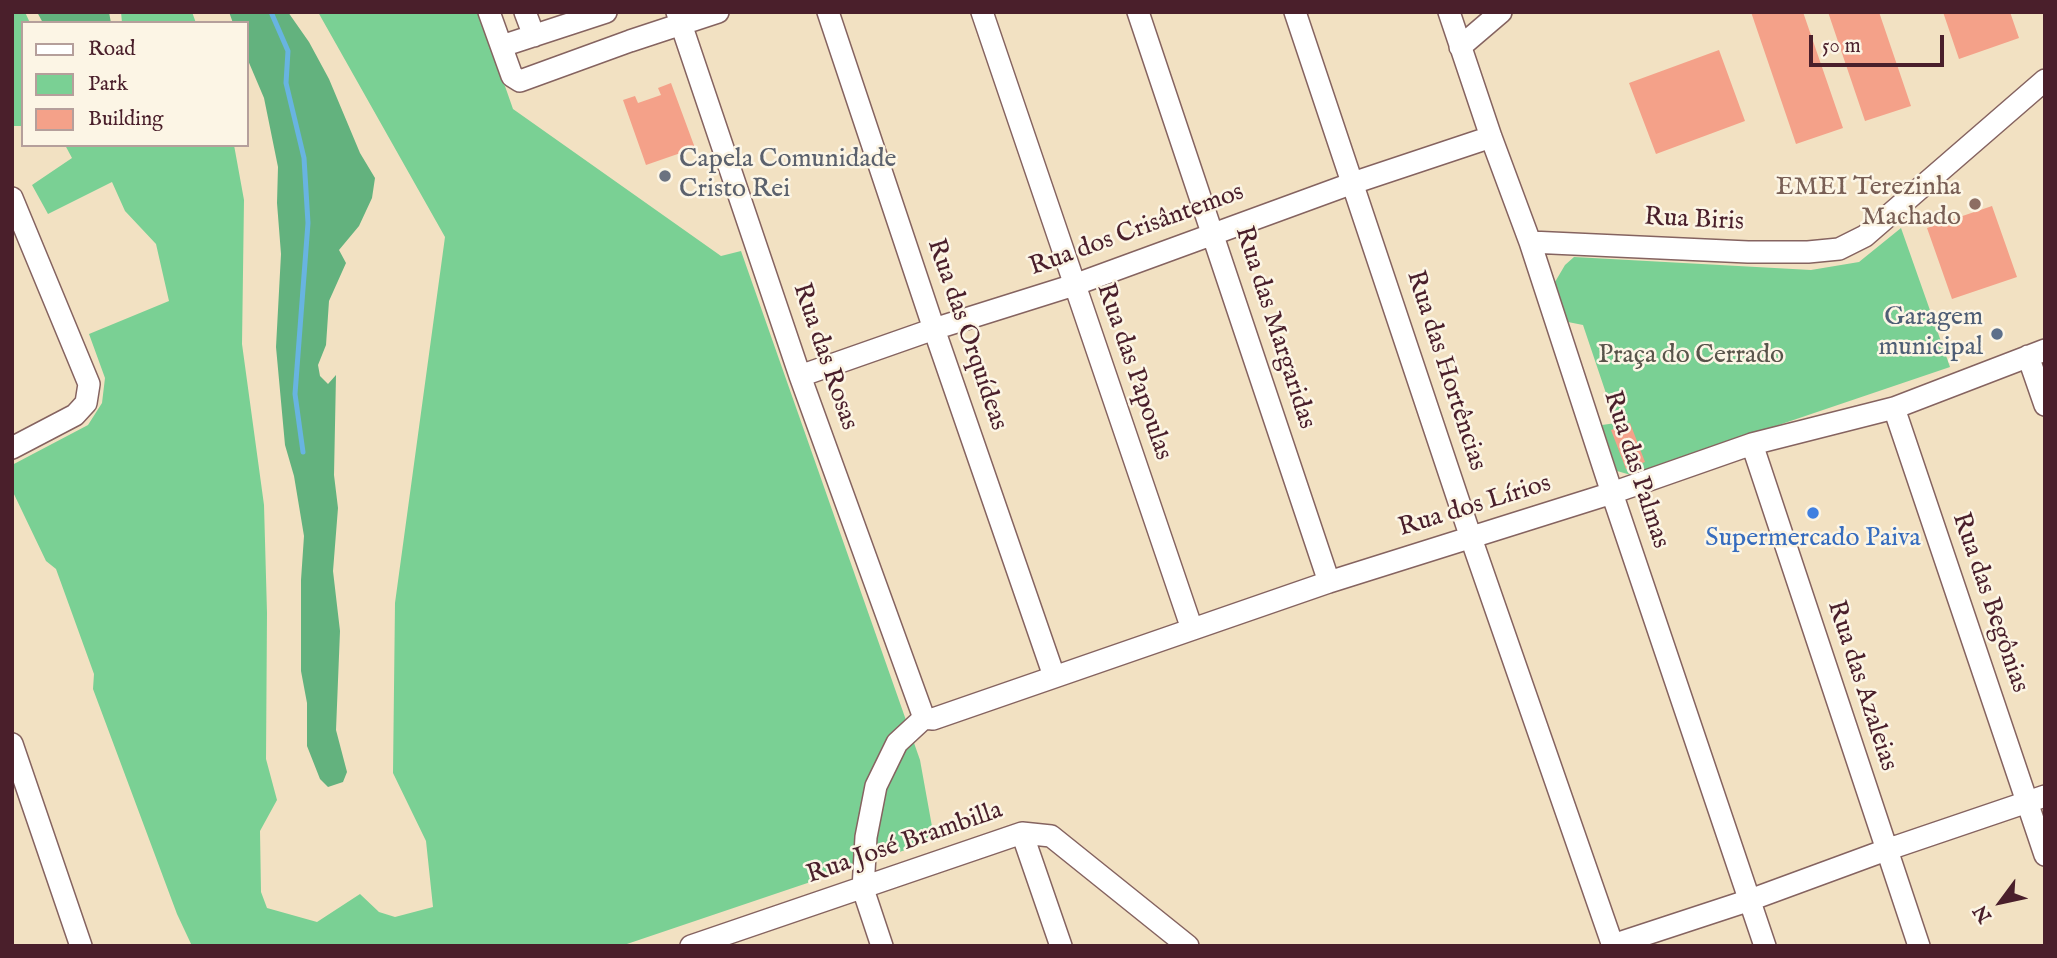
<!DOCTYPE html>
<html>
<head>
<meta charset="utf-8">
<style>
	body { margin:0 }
	#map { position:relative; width:2057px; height:958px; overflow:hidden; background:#f2e1c2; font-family:"IM FELL English",serif }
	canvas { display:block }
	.frame { position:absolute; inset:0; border:14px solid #4a1f2b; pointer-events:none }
	.legend { position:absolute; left:21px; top:21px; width:228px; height:126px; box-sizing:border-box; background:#fcf5e5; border:2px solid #b59f9b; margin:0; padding:9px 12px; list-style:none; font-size:21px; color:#4a1f2b }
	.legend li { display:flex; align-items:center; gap:14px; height:35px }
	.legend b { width:35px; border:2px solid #b59f9b }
	.north { position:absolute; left:1966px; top:867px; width:70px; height:70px; -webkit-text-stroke:5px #fcf5e5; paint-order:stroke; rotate:237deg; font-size:19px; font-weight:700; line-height:28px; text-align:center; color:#4a1f2b }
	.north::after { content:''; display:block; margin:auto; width:24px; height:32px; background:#4a1f2b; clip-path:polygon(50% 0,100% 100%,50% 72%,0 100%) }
	.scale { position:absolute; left:1809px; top:35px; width:135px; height:32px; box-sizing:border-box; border:4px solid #4a1f2b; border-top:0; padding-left:9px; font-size:21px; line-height:24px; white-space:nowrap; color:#4a1f2b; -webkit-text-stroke:5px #fcf5e5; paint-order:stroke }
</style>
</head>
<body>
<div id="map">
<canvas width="2057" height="958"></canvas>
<div class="frame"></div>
<ul class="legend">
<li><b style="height:9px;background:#fff"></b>Road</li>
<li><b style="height:19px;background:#7ad094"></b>Park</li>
<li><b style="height:19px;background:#f4a189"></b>Building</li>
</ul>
<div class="north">N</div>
<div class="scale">50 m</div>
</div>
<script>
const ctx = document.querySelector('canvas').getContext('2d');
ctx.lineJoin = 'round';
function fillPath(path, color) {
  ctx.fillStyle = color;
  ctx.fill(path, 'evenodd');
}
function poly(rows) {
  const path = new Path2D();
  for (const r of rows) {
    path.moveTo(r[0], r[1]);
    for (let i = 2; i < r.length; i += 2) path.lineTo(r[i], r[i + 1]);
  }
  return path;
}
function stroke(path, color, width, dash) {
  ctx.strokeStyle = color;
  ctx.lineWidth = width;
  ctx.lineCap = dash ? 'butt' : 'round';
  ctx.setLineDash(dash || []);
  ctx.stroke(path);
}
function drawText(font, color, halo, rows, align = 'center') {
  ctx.font = font + ' "IM FELL English",serif';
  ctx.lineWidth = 5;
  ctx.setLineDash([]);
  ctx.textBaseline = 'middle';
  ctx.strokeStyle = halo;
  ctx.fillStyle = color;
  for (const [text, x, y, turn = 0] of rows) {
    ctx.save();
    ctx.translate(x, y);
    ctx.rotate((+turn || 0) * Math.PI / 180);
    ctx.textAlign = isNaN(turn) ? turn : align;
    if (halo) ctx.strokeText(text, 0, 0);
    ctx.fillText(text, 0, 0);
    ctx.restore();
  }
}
const green = poly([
	[12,12,25,12,30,23,23,23,23,126,12,126],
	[121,12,192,12,196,23,122,23],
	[318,12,479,12,513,109,721,256,741,251,920,760,933,832,920,845,621,946,192,946,177,914,93,689,94,674,56,569,46,561,12,490,12,465,88,425,102,403,105,378,89,334,169,301,156,244,125,211,112,182,48,214,32,185,72,158,65,145,234,145,244,200,242,344,264,505,267,613,266,759,277,800,260,831,261,892,267,908,317,922,360,894,379,912,395,917,433,907,426,841,393,773,395,603,445,237],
	[1901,228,1950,367,1631,475,1617,471,1602,425,1616,423,1583,325,1568,322,1555,282,1565,265,1574,257,1811,270,1859,262]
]);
const forest = poly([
	[37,12,109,12,111,23,43,23],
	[229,12,288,12,309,42,329,79,360,153,375,178,372,198,359,226,339,250,346,263,329,301,326,345,318,365,320,376,328,384,336,375,334,475,338,508,333,571,340,631,336,730,347,772,343,782,328,787,320,779,307,746,307,703,301,671,301,580,304,536,294,476,285,445,276,347,281,254,277,203,278,167,264,98,247,58,247,23,233,23]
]);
const stream = poly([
	[271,12,288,51,286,83,304,158,308,223,295,394,303,452]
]);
const building = poly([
	[1751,12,1803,12,1843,128,1796,144],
	[1828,12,1879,12,1911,106,1865,121],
	[1943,12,2010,12,2019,38,1959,59],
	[1719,50,1745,121,1656,154,1629,83],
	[671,83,695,148,646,165,623,100,635,96,638,103,661,95,658,88],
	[1992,206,2017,277,1952,299,1927,228],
	[1630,423,1645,462,1626,469,1611,430]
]);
const minor = poly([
	[489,12,512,76,520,81,630,41,718,12],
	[525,12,534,36],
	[677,12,800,376,924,718],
	[828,12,934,329,1054,676],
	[982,12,1192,629],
	[1138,12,1329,582],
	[1295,12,1471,538,1613,946],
	[1449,12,1491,137,1530,242,1612,493,1765,946],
	[502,46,606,12],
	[1460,47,1501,12],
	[12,198,89,384,86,403,75,415,12,448],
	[1530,242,1748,252,1808,252,1839,249,1865,236,2045,80],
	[2028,356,2045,405],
	[800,376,934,329,1074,285,1353,183,1491,137],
	[1894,408,2045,855],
	[1752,444,1919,946],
	[924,718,933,719,1329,582,1612,493,1752,444,1894,408,2045,350],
	[12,744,81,946],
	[1022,833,1061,946],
	[1613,945,1750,900,1886,850,2045,796],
	[691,946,1022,833,1051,836,1188,946],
	[882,946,863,889,866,837,876,786,897,743,924,718]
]);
const markers = [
	[665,176,7,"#6b7280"],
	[1975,204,7,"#8d6e63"],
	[1997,334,7,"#5c6f8a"],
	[1813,513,7,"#3f7fe0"]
];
const worshipNames = [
	["Capela Comunidade",679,161],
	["Cristo Rei",679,191]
];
const educationNames = [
	["EMEI Terezinha",1961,189],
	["Machado",1961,219]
];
const streetNames = [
	["Rua Biris",1694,221,3],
	["Rua dos Crisântemos",1137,231,-20],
	["Rua das Margaridas",1274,328,72],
	["Rua das Orquídeas",966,335,71],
	["Rua das Rosas",824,357,71],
	["Rua das Hortências",1445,371,72],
	["Rua das Papoulas",1133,372,71],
	["Rua das Palmas",1635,470,72],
	["Rua dos Lírios",1475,507,-17],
	["Rua das Begônias",1989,603,71],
	["Rua das Azaleias",1861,686,72],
	["Rua José Brambilla",905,844,-19]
];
const serviceNames = [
	["Garagem",1983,319],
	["municipal",1983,349]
];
const parkNames = [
	["Praça do Cerrado",1691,357]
];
const shopNames = [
	["Supermercado Paiva",1813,540]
];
fillPath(green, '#7ad094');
fillPath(forest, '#63b27e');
stroke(stream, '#68b4e1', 5);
fillPath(building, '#f4a189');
stroke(minor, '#856360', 24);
stroke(minor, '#fff', 21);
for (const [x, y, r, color] of markers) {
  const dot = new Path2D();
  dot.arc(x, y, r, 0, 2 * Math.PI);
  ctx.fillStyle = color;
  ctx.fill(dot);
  stroke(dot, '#fcf5e5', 2.5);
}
drawText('26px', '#5b616d', '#fcf5e5', worshipNames, 'left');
drawText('26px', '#785e54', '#fcf5e5', educationNames, 'right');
drawText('26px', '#4a1f2b', '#fcf5e5', streetNames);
drawText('26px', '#4e5e75', '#fcf5e5', serviceNames, 'right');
drawText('26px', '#58544a', '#fcf5e5', parkNames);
drawText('26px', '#366cbe', '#fcf5e5', shopNames);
</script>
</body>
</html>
